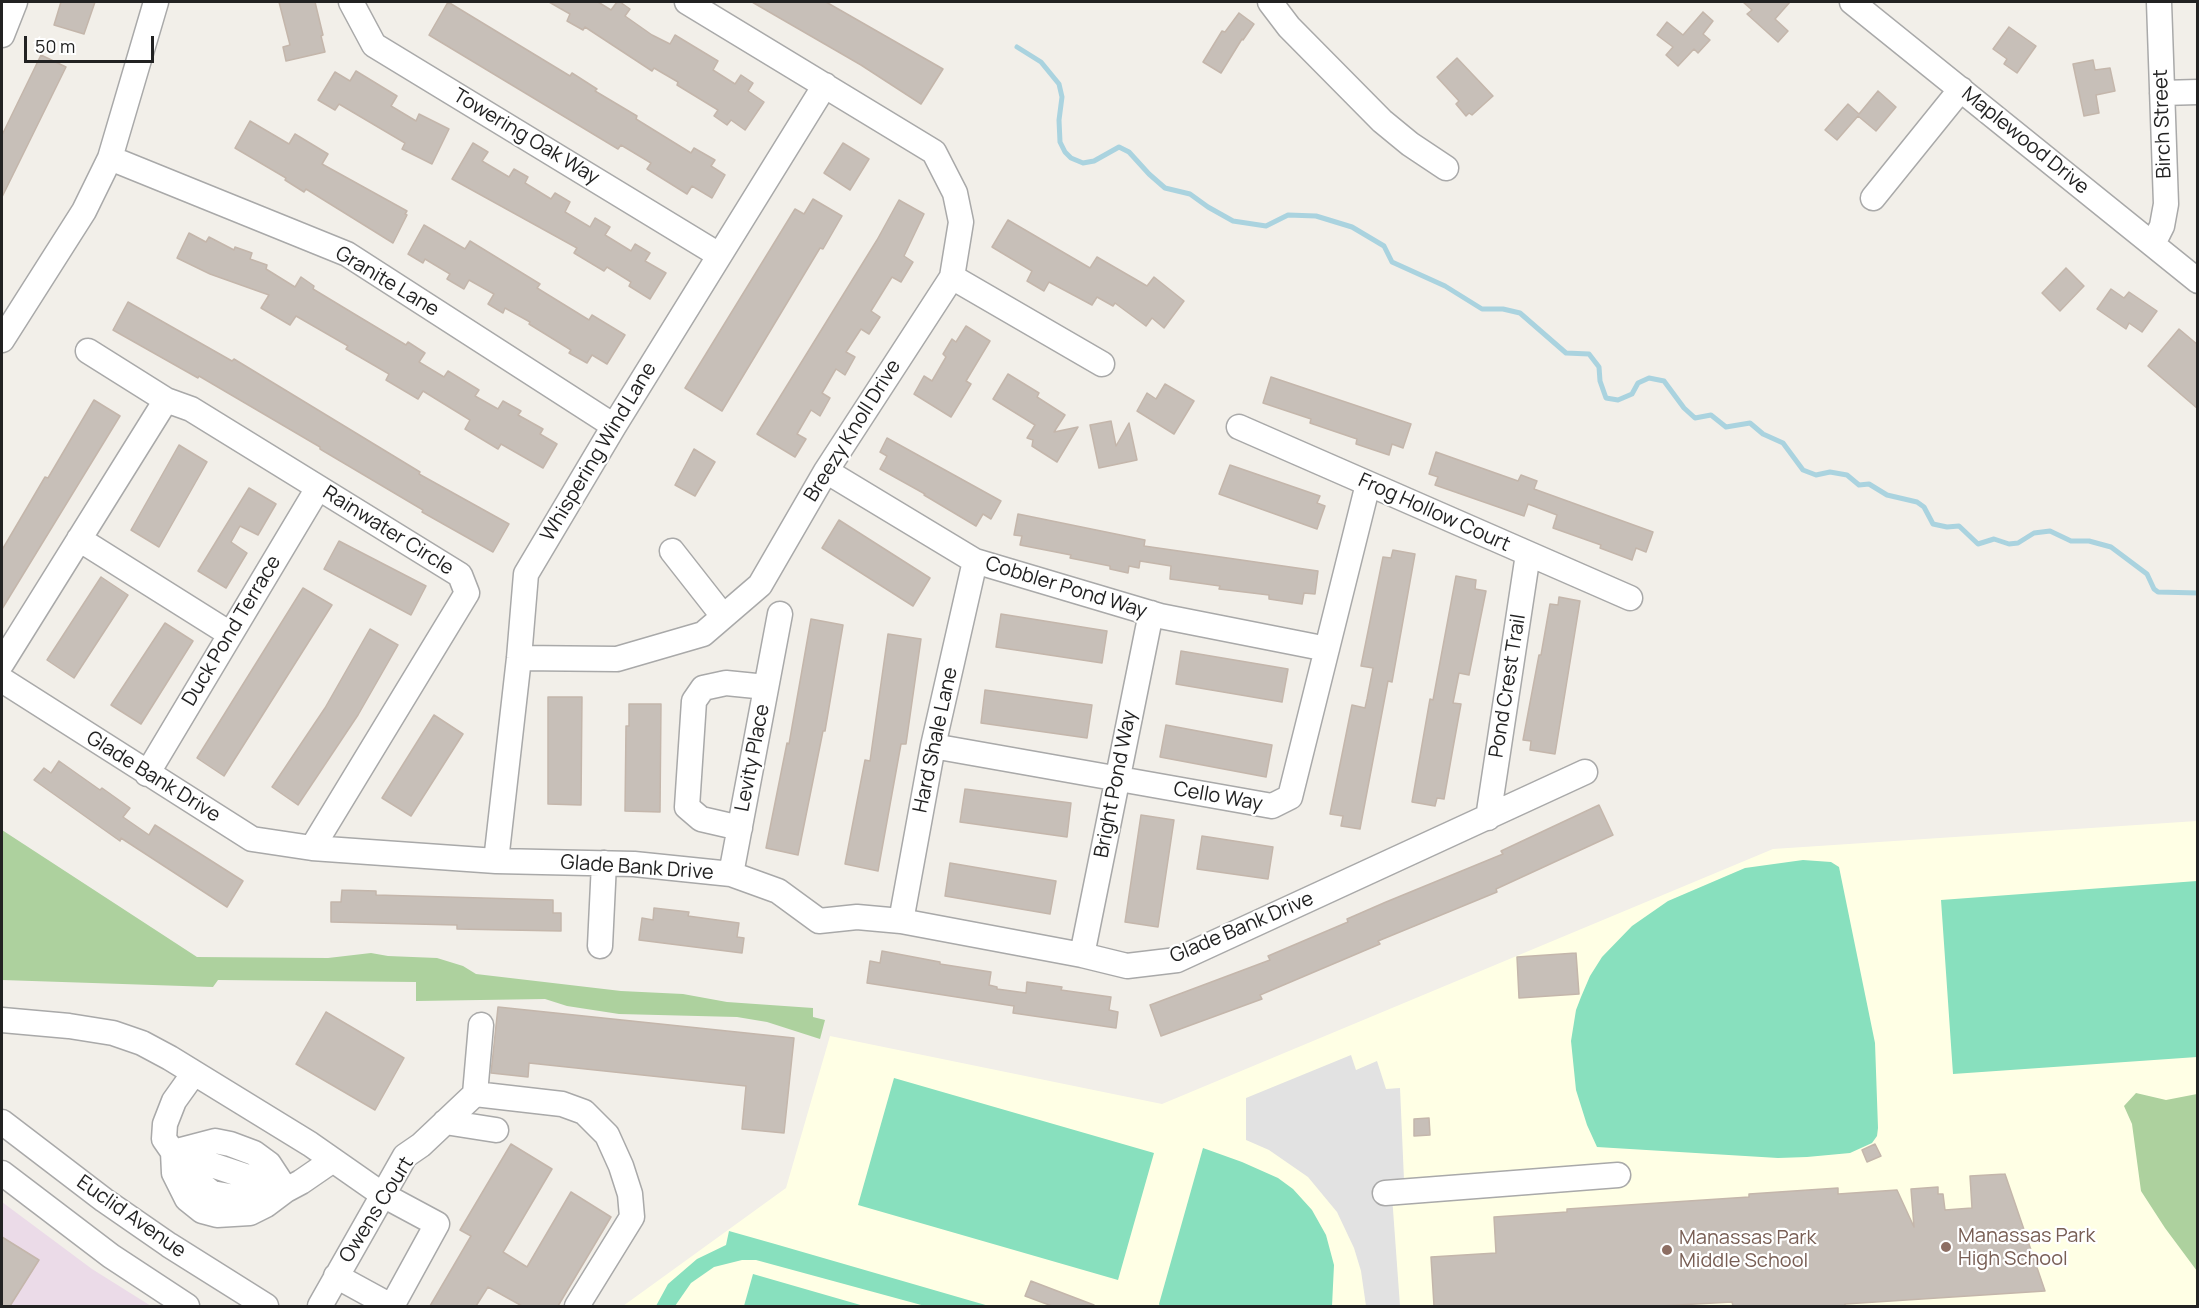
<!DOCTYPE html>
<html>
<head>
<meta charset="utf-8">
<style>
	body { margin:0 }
	#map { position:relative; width:2199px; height:1308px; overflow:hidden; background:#f2efe9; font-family:Manrope,sans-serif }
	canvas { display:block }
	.frame { position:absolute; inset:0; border:3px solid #222; pointer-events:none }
	.scale { position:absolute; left:24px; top:36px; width:130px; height:27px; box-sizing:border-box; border:3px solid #222; border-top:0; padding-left:8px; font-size:18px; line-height:21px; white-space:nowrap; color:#222; -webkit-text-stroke:4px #fff; paint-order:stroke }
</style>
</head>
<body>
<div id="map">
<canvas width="2199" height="1308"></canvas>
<div class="frame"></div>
<div class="scale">50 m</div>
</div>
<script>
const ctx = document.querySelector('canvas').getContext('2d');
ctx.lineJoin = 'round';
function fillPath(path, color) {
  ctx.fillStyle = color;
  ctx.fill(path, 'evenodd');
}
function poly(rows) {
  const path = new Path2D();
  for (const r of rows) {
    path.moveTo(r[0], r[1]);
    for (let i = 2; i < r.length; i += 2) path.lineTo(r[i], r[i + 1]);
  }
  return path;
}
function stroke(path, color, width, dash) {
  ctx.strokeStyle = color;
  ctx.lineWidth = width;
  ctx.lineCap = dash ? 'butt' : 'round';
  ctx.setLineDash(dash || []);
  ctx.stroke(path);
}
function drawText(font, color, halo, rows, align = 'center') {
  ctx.font = font + ' Manrope,sans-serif';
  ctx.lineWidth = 4.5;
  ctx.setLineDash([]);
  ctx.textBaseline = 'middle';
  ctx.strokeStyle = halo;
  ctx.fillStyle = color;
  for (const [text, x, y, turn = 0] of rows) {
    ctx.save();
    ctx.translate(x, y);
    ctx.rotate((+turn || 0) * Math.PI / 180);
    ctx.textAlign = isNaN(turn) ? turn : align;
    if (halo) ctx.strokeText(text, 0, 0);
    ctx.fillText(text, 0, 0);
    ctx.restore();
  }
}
const industrial = poly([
	[2,1202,92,1269,151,1306,2,1306]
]);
const education = poly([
	[2197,821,2197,1306,623,1306,786,1188,830,1036,1162,1104,1773,849]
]);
const forest = poly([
	[2,830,197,957,328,958,371,953,388,956,437,958,463,966,476,974,621,991,683,994,727,1002,813,1008,813,1017,825,1020,820,1039,767,1022,737,1017,619,1014,567,1006,545,999,416,1001,416,982,218,980,213,987,2,980],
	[2136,1093,2166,1100,2197,1094,2197,1271,2165,1228,2141,1191,2132,1124,2124,1106]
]);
const pitch = poly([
	[1803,860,1831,862,1839,867,1875,1043,1878,1128,1877,1136,1872,1143,1850,1153,1807,1157,1778,1158,1597,1147,1587,1125,1576,1090,1571,1041,1576,1010,1581,997,1590,976,1602,957,1632,926,1668,901,1745,868],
	[2197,881,2197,1057,1953,1074,1941,900],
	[894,1078,1154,1153,1118,1280,858,1205],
	[1203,1148,1242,1162,1278,1178,1293,1189,1312,1210,1326,1235,1334,1265,1332,1306,1160,1306,1159,1304],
	[729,1231,775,1244,989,1306,925,1306,756,1260,742,1260,714,1267,691,1283,675,1306,656,1306,668,1284,697,1259,726,1245],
	[753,1274,864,1306,744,1306]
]);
const parking = poly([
	[1351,1055,1356,1070,1377,1061,1386,1089,1400,1088,1404,1180,1391,1182,1400,1306,1366,1306,1361,1271,1354,1248,1337,1212,1308,1177,1269,1150,1246,1140,1246,1098]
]);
const stream = poly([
	[1017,47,1041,62,1059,84,1062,97,1059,120,1060,142,1065,152,1071,158,1083,163,1094,161,1119,147,1129,152,1149,174,1165,188,1190,194,1208,207,1233,221,1266,226,1288,215,1316,216,1352,227,1384,246,1392,262,1445,286,1482,309,1503,309,1520,313,1566,353,1589,354,1599,367,1600,381,1606,398,1618,400,1632,394,1638,383,1649,378,1664,381,1684,408,1695,418,1711,415,1726,427,1750,423,1763,434,1783,443,1803,470,1816,475,1830,472,1847,475,1859,485,1869,484,1887,495,1917,502,1924,507,1933,524,1947,527,1959,526,1978,544,1994,539,2009,544,2018,543,2034,533,2050,531,2071,541,2089,541,2111,547,2147,574,2154,589,2158,592,2198,593]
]);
const building = poly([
	[61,2,95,2,84,34,54,25,61,2],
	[279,2,315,2,323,35,321,36,325,52,286,61,283,47,290,45,279,2],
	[448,2,570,76,572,73,597,89,595,91,637,116,636,119,691,153,694,148,715,160,711,166,725,175,712,198,692,186,687,194,647,169,651,163,621,145,618,149,429,35,448,2],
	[549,2,598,2,611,10,617,2,620,2,630,9,625,16,652,35,670,44,675,35,718,61,713,70,735,84,741,75,753,83,748,91,764,102,745,130,731,120,727,125,714,116,718,110,677,85,678,82,654,68,652,71,585,27,583,30,567,21,570,14,549,2],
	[752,2,826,2,943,69,921,104,861,65,752,2],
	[1743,2,1790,2,1775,19,1788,31,1778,42,1747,14,1752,10,1743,2],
	[1703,12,1713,21,1703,34,1710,40,1698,53,1694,49,1678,66,1666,55,1673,47,1657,35,1667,22,1683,35,1703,12],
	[1239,13,1254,24,1243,40,1242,39,1221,73,1203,62,1222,31,1225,32,1239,13],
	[2009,27,2036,46,2017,73,2004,64,2007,59,1993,49,2009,27],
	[41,55,66,67,2,197,2,135,41,55],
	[1457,58,1493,96,1472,115,1469,113,1466,116,1456,104,1459,101,1437,77,1457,58],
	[2093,60,2095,70,2110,68,2115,91,2096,95,2099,113,2084,116,2073,64,2093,60],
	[356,71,397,96,391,106,416,121,419,114,449,129,432,164,402,149,405,143,339,104,335,110,318,100,335,72,350,81,356,71],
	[1878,91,1896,107,1876,131,1858,116,1837,140,1825,130,1848,104,1859,114,1878,91],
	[250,121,289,144,295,134,328,154,322,164,407,211,405,214,407,215,393,243,306,189,304,192,285,180,286,178,235,148,250,121],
	[473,143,488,152,482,161,509,177,514,169,528,177,525,183,551,199,555,193,570,202,565,212,590,227,595,218,610,227,605,235,631,251,635,244,650,253,645,261,666,273,650,299,629,286,631,282,607,267,604,271,574,253,577,248,452,179,473,143],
	[843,143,869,159,850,190,824,173,843,143],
	[813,199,842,216,823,249,820,248,722,411,685,388,795,209,804,214,813,199],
	[899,200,924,214,904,256,913,262,901,282,892,277,871,311,880,317,869,334,861,329,846,352,855,357,845,375,836,369,822,393,830,398,820,416,811,410,797,434,806,439,795,457,757,434,877,240,899,200],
	[1008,220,1090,268,1097,257,1147,286,1154,277,1184,301,1164,328,1152,318,1146,326,1115,303,1113,306,1097,297,1092,305,1049,282,1044,291,1027,281,1032,271,992,247,1008,220],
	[424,225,465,249,470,241,540,284,537,288,589,320,592,315,625,335,607,364,592,355,587,363,569,353,571,350,529,324,530,322,505,308,503,313,488,304,494,294,469,280,464,289,447,279,450,274,425,259,423,263,408,254,424,225],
	[189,233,206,242,209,237,234,250,235,247,252,253,250,259,267,265,266,269,295,287,301,277,314,286,313,289,356,315,406,345,408,342,425,353,419,362,444,377,448,371,479,390,475,396,498,409,503,401,521,411,518,415,543,429,540,434,557,444,543,468,501,444,498,449,465,429,470,420,423,391,418,399,386,380,389,374,346,349,348,346,296,316,290,325,261,308,269,295,210,274,177,258,189,233],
	[2066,268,2084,286,2060,311,2042,293,2066,268],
	[2111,289,2124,298,2129,292,2157,311,2142,332,2129,323,2126,329,2097,309,2111,289],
	[128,302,232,361,234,359,420,472,419,474,509,524,493,552,422,512,423,510,320,449,320,447,199,376,198,378,113,330,128,302],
	[966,326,990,341,966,381,971,384,951,417,914,394,924,376,932,381,946,357,943,354,952,339,956,342,966,326],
	[2179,329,2198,345,2198,409,2148,366,2179,329],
	[1008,374,1039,393,1037,397,1065,415,1054,432,1078,427,1057,462,1032,446,1033,440,1027,438,1035,425,993,399,1008,374],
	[1271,377,1411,424,1403,448,1392,444,1389,455,1356,444,1357,439,1310,423,1311,419,1263,403,1271,377],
	[1165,384,1194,401,1174,434,1137,411,1147,393,1156,399,1165,384],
	[94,400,120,416,2,609,2,550,45,477,48,478,94,400],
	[1111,421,1116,446,1129,423,1137,460,1099,468,1090,425,1111,421],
	[887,438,1001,501,991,519,983,514,976,526,924,495,925,494,880,469,887,456,880,452,887,438],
	[179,445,207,462,159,547,131,530,179,445],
	[694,449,715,462,695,496,675,485,694,449],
	[1436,452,1518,481,1521,475,1537,481,1534,489,1653,532,1646,552,1636,548,1632,560,1600,548,1601,545,1553,528,1557,515,1528,504,1524,516,1435,485,1438,477,1429,474,1436,452],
	[1230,465,1320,496,1317,503,1325,506,1317,529,1219,494,1230,465],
	[249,488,276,504,258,535,240,526,231,542,247,553,226,588,198,571,249,488],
	[1018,514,1145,540,1144,546,1318,571,1315,594,1304,593,1302,604,1269,599,1269,595,1219,589,1220,586,1170,579,1171,566,1140,561,1139,568,1129,566,1128,573,1110,569,1110,566,1070,558,1071,555,1020,545,1022,536,1014,535,1018,514],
	[839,520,930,578,913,606,822,548,839,520],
	[339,541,426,586,411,615,324,569,339,541],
	[1393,550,1415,554,1392,682,1388,681,1360,829,1341,826,1343,816,1330,814,1352,705,1365,708,1367,699,1373,668,1361,666,1383,557,1391,558,1393,550],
	[1456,576,1476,580,1475,589,1486,591,1469,675,1459,673,1453,703,1461,704,1453,748,1444,799,1437,798,1435,806,1412,802,1430,699,1433,700,1456,576],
	[101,577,128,595,74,678,47,660,101,577],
	[303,588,332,605,224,776,197,758,303,588],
	[1559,597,1580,601,1555,754,1530,750,1531,741,1523,740,1539,655,1541,655,1550,604,1558,605,1559,597],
	[1001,614,1107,631,1102,663,996,647,1001,614],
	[811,619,843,625,825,731,823,731,798,855,766,848,787,743,789,744,811,619],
	[165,623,193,641,141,724,111,705,165,623],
	[370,629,398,645,358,715,298,805,272,787,325,708,370,629],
	[888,634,921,639,906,744,901,744,878,871,845,864,865,760,870,761,888,634],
	[1181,651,1288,669,1282,702,1176,684,1181,651],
	[985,690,1092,705,1087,738,981,723,985,690],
	[548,697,582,697,581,805,548,804,548,697],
	[629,704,661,704,660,812,625,811,626,726,629,726,629,704],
	[434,715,463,734,411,816,382,798,434,715],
	[1166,725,1272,745,1266,777,1160,757,1166,725],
	[59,761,100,790,102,788,130,808,123,817,149,835,155,825,243,881,227,907,121,838,120,841,34,780,44,768,51,773,59,761],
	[965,789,1071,803,1067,837,960,822,965,789],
	[1599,805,1613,835,1496,889,1497,892,1378,941,1380,944,1260,995,1262,999,1161,1036,1150,1005,1270,960,1268,956,1348,922,1347,919,1386,902,1503,854,1501,851,1599,805],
	[1141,815,1174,820,1158,927,1125,922,1141,815],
	[1202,836,1273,847,1268,879,1197,869,1202,836],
	[950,863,1056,881,1050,914,945,896,950,863],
	[342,890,376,891,376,895,553,900,553,913,561,913,561,931,457,929,457,925,331,922,331,902,341,902,342,890],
	[654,908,689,912,688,916,739,923,737,937,744,938,742,953,639,940,642,918,653,920,654,908],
	[882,951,940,962,940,964,991,972,989,985,997,987,997,989,1026,993,1027,982,1062,987,1061,990,1111,997,1109,1010,1118,1012,1116,1028,1013,1013,1014,1006,867,983,870,961,880,963,882,951],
	[1576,953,1579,994,1519,998,1517,957,1576,953],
	[498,1007,794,1038,784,1133,742,1129,746,1086,529,1063,528,1077,491,1073,498,1007],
	[326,1012,404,1058,375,1110,296,1064,326,1012],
	[1429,1118,1430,1135,1414,1136,1414,1119,1429,1118],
	[511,1144,552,1169,503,1252,527,1267,571,1192,611,1217,558,1306,522,1306,488,1287,476,1306,430,1306,471,1236,460,1230,511,1144],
	[1875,1144,1881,1156,1867,1162,1862,1150,1875,1144],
	[2005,1174,2045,1291,1845,1304,1845,1306,1733,1306,1732,1302,1660,1306,1434,1306,1431,1257,1496,1253,1494,1217,1567,1212,1567,1209,1749,1197,1749,1194,1838,1188,1838,1194,1897,1190,1914,1227,1911,1189,1938,1187,1938,1194,1943,1194,1945,1210,1972,1208,1970,1176,2005,1174],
	[2,1237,39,1260,10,1306,2,1306,2,1237],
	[1031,1281,1094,1305,1094,1306,1052,1306,1025,1296,1031,1281]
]);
const minor = poly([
	[351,2,374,45,719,255],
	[1270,2,1289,27,1382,121,1410,144,1446,168],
	[1852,2,2198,281],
	[2,35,15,2],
	[2162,93,2198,92],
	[110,158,347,254,614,426],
	[1873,198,1961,89],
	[2153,244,2162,226,2166,204,2159,2],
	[952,277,1102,364],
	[2,340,84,211,110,158,156,2],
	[88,351,166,400,191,409,460,575,467,593,312,848],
	[1239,427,1630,598],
	[826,471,975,561,1160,616,1327,649],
	[79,539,230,634],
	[672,551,723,616],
	[519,658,617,659,703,634,760,585,826,471,952,277,961,222,955,193,934,152,687,2],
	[2,663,166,400],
	[2,680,252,839,312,848,496,861,634,864,731,874,778,891,819,921,857,917,901,921,1082,955,1127,966,1177,960,1585,772],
	[933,746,1272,806,1290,797,1368,484],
	[147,774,318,488],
	[1488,818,1528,554],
	[740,828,701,819,687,807,694,701,703,688,726,683,766,687],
	[496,861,519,658,526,574,614,426,825,85],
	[731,874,780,614],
	[901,921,933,746,975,561],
	[600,946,604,863],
	[1082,955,1151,613],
	[2,1020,69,1026,113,1033,142,1043,170,1058,310,1144,383,1195,437,1224,392,1306],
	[194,1073,174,1101,165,1124,164,1139,173,1152,215,1141,230,1144,254,1153,269,1164,286,1190,301,1182,333,1160],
	[475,1094,562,1104,584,1112,607,1135,621,1166,630,1194,632,1217,577,1306],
	[2,1122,104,1200,169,1245,266,1306],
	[445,1122,496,1130],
	[173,1152,174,1173,187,1199,202,1211,217,1215,250,1213,266,1205,286,1190],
	[173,1152,281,1188],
	[176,1157,193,1178,212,1193,235,1197,278,1191],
	[2,1173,111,1256,187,1306],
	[1385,1193,1618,1175],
	[336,1276,391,1306],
	[320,1306,405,1156,421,1145,475,1094,481,1025]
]);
const markers = [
	[1946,1247,6,"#8d6e63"],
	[1667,1250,6,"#8d6e63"]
];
const streetNames = [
	["Birch Street",2163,124,-92],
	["Towering Oak Way",526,137,31],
	["Maplewood Drive",2025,141,39],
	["Granite Lane",387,282,31],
	["Breezy Knoll Drive",853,431,-58],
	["Whispering Wind Lane",599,452,-59],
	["Frog Hollow Court",1434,513,24],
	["Rainwater Circle",388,531,32],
	["Cobbler Pond Way",1066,588,17],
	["Duck Pond Terrace",232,631,-59],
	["Pond Crest Trail",1508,686,-81],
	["Hard Shale Lane",936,740,-78],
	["Levity Place",753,758,-79],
	["Glade Bank Drive",153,777,32],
	["Bright Pond Way",1116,784,-79],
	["Cello Way",1218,797,10],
	["Glade Bank Drive",637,868,4],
	["Glade Bank Drive",1242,928,-23],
	["Owens Court",377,1210,-58],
	["Euclid Avenue",131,1217,35]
];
const educationNames = [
	["Manassas Park",1958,1236],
	["High School",1958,1259],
	["Manassas Park",1679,1238],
	["Middle School",1679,1261]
];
fillPath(industrial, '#ebdbe8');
fillPath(education, '#ffffe5');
fillPath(forest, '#add19e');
fillPath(pitch, '#88e0be');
fillPath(parking, '#e2e2e2');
stroke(stream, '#aad3df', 5);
fillPath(building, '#c7bfb8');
stroke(building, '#c4b6ab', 1.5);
stroke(minor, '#a9a9a9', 27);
stroke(minor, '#fff', 24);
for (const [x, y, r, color] of markers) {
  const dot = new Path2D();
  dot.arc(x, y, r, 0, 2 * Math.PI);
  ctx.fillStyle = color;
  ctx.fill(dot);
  stroke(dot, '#fff', 2);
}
drawText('20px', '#222', '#fff', streetNames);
drawText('20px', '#785e54', '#fff', educationNames, 'left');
</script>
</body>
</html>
